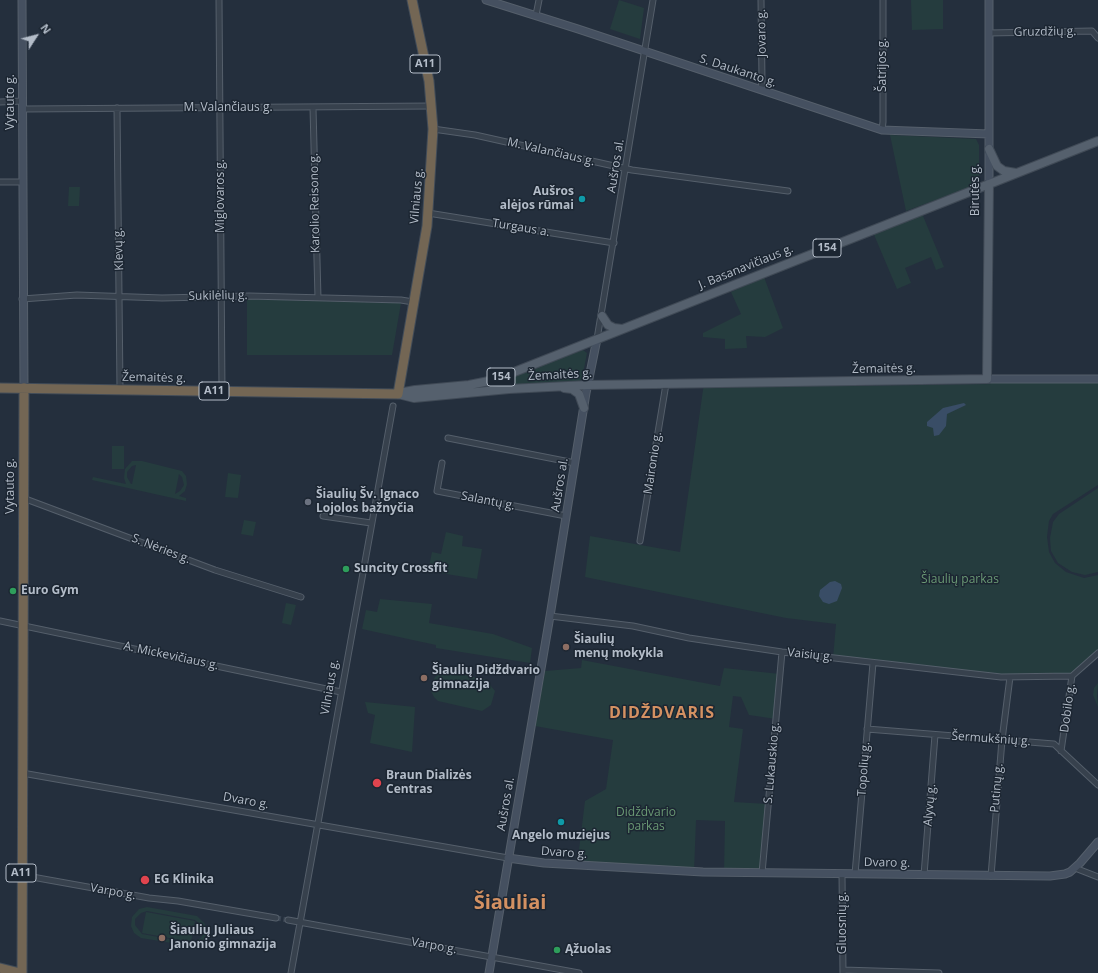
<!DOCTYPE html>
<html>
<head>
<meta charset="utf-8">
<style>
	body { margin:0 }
	#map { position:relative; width:1098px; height:973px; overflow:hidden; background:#242f3d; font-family:"Open Sans",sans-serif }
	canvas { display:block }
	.north { position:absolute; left:16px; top:16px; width:40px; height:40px; -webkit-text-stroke:3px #1c2632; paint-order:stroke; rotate:54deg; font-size:11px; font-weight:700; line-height:16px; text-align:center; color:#b3bcc8 }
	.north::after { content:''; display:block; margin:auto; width:14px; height:18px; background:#b3bcc8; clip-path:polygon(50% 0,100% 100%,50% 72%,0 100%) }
</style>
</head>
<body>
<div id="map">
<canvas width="1098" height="973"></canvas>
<div class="north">N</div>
</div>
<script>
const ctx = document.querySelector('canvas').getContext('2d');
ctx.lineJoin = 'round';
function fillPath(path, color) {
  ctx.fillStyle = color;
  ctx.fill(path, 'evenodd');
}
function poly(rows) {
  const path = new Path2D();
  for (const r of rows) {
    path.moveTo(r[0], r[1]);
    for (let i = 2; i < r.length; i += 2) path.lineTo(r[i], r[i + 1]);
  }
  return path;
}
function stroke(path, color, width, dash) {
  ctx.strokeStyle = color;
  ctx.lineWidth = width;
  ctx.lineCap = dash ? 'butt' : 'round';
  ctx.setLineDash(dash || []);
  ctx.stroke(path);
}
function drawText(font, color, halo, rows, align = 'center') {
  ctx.font = font + ' "Open Sans",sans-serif';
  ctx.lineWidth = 3;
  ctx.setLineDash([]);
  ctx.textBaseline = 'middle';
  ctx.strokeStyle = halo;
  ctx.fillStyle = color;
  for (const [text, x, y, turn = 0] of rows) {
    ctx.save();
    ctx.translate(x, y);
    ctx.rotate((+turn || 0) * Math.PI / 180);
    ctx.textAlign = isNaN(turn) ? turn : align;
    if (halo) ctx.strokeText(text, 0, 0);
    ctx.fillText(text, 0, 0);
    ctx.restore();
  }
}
const green = poly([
	[619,0,644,8,640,39,610,29],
	[911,0,943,0,943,29,912,30],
	[890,135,976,139,979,145,979,184,906,211],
	[69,187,80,187,79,206,68,206],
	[921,211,944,267,936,270,931,257,905,268,911,283,897,289,872,230],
	[764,277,783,328,765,337,746,336,747,348,725,349,725,339,703,337,703,333,741,314,731,292],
	[247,299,401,303,392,355,247,355],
	[583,350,587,353,582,379,578,382,495,385,495,383],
	[987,379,1098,379,1098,485,1053,514,1049,521,1047,537,1049,552,1055,563,1066,572,1084,578,1098,575,1098,653,1075,675,1001,677,833,658,836,624,786,618,585,577,590,536,680,552,704,383,844,381,846,386,991,384],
	[112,446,124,446,124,469,112,469],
	[132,461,142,461,182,471,186,476,187,484,185,491,179,496,186,498,186,501,92,480,93,477,126,484,124,478,125,469],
	[136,465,132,484,131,484,127,477,127,472,132,466],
	[179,474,182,477,184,485,180,491,175,494],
	[228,473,241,475,238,498,225,497],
	[1098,488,1098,572,1085,575,1072,572,1058,563,1051,551,1050,538,1053,522,1059,514],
	[244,520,256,522,253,536,241,534],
	[446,532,463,536,462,546,482,549,477,579,428,571,432,552,441,554],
	[380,599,432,604,429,623,493,634,532,648,530,663,436,648,436,645,362,629,366,610,377,612],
	[286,603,296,605,291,625,282,623],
	[582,660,720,686,724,668,780,674,776,719,749,715,741,697,733,696,729,727,743,729,734,802,768,804,762,873,724,873,725,821,696,820,694,872,577,866,585,801,606,789,613,740,535,726,545,671,581,668],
	[444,671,485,679,495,691,491,705,482,711,438,701,434,697,431,691,432,683,435,677],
	[1098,683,1097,696,1098,707,1093,695,1094,688],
	[365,702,415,707,412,752,370,743,375,715,368,713],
	[147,907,197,916,205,924,207,933,204,941,200,943,204,944,203,948,141,938,134,933,131,926,132,917,139,909],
	[147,911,195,920,201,925,203,932,201,938,191,943,142,934,135,925,135,919,141,913],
	[146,912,195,921,191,942,142,933]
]);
const water = poly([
	[964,403,966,405,947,414,946,426,939,435,934,436,933,428,927,426,927,422,943,408],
	[835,581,841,584,842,588,837,601,829,604,823,602,819,596,820,590,830,582]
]);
const streetTunnel = poly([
	[276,918,288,920]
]);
const street = poly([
	[219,0,222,391],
	[536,15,539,0],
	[989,33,1092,31,1098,38],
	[761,90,762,81,761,0],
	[0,102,23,101],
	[117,108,120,389],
	[313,108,318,298],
	[24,109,432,106],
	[433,129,475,135,632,170,788,191],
	[882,130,883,122,883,0],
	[0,182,22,182],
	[428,213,614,243],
	[22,299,77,295,162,298,249,296,401,300,413,302],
	[597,339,653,0],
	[448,438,575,463],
	[442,463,437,491,566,516],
	[23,498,215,570,301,597],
	[323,516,371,523],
	[640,541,666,384],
	[550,616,633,626,689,638,782,652,1001,677,1072,676,1098,653],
	[0,621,341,692],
	[867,729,1054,744,1098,785],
	[1061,751,1072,676],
	[22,773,508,858],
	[1075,868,1098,877],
	[762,873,782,652],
	[842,874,843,973],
	[855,874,873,663],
	[21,875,149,898,178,901,276,918],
	[924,875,935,735],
	[991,876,1002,740,1010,677],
	[288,920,579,973],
	[843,970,939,973],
	[291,973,393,406]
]);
const secondary = poly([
	[22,0,24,388],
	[486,0,578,29,882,130,989,134],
	[989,184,989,0],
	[987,379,1098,379],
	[508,858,544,863,703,872,1050,876,1065,874,1070,872,1080,863,1098,842],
	[489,973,550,616,586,393,597,339]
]);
const primary = poly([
	[989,149,997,166,1004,171,1016,173],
	[602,316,608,325,614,328,622,329],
	[564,388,572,389,579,394,584,408],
	[399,393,415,390,469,385,494,380,1098,141],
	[398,394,414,398,509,389,588,385,987,379,989,184]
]);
const highway = poly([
	[0,388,398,394,427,226,433,129,429,81,412,0],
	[0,968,20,973],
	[22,973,24,388]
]);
const markers = [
	[582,199,4,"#0f9aa8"],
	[308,502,4,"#6b7280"],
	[346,569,4,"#2e9e5b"],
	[13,591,4,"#2e9e5b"],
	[566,647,4,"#8d6e63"],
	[424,678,4,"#8d6e63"],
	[377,783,5,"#e0444e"],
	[561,822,4,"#0f9aa8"],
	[145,880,5,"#e0444e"],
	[162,938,4,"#8d6e63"],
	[557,950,4,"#2e9e5b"]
];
const shields = [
	[425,64,30],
	[827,248,28],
	[501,377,28],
	[214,391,30],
	[21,873,30]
];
const shieldNames = [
	["A11",425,64],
	["154",827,248],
	["154",501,377],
	["A11",214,391],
	["A11",21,873]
];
const streetNames = [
	["Gruzdžių g.",1045,32,-1],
	["Jovaro g.",762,33,-91],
	["Šatrijos g.",883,65,-90],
	["S. Daukanto g.",738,71,18],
	["Vytauto g.",11,102,-90],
	["M. Valančiaus g.",228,108],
	["M. Valančiaus g.",551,152,13],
	["Aušros al.",616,166,-81],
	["Birutės g.",976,190,-90],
	["Miglovaros g.",221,196,-90],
	["Vilniaus g.",417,196,-85],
	["Karolio Reisono g.",315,203,-91],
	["Turgaus a.",521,228,9],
	["Klevų g.",119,249,-92],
	["J. Basanavičiaus g.",746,267,-22],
	["Sukilėlių g.",218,296,-1],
	["Žemaitės g.",884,369,-1],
	["Žemaitės g.",560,375,-3],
	["Žemaitės g.",154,378,1],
	["Maironio g.",653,463,-81],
	["Aušros al.",560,485,-81],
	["Vytauto g.",11,486,-90],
	["Salantų g.",488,501,11],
	["S. Nėries g.",161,549,21],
	["Vaisių g.",810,655,6],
	["A. Mickevičiaus g.",171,656,12],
	["Vilniaus g.",330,687,-80],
	["Dobilo g.",1068,708,-82],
	["Šermukšnių g.",991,739,4],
	["S. Lukauskio g.",772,763,-85],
	["Topolių g.",864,769,-86],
	["Putinų g.",997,788,-85],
	["Dvaro g.",246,801,10],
	["Aušros al.",506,804,-80],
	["Alyvų g.",930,805,-85],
	["Dvaro g.",564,853,4],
	["Dvaro g.",887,863,1],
	["Varpo g.",113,892,10],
	["Gluosnių g.",843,923,-90],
	["Varpo g.",434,946,10]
];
const poiNames = [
	["Aušros",574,192,"right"],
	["alėjos rūmai",574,206,"right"],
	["Šiaulių Šv. Ignaco",316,495],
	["Lojolos bažnyčia",316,509],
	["Suncity Crossfit",354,569],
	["Euro Gym",21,591],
	["Šiaulių",574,640],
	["menų mokykla",574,654],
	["Šiaulių Didždvario",432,671],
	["gimnazija",432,685],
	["Braun Dializės",386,776],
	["Centras",386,790],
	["Angelo muziejus",561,836,"center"],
	["EG Klinika",154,880],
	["Šiaulių Juliaus",170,931],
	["Janonio gimnazija",170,945],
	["Ąžuolas",565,950]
];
const parkNames = [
	["Šiaulių parkas",960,580],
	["Didždvario",646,813],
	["parkas",646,827]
];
const districtNames = [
	["DIDŽDVARIS",662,713]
];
const townNames = [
	["Šiauliai",510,903]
];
fillPath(green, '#253c3e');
fillPath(water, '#394d66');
stroke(streetTunnel, '#394452', 5, [5, 2.5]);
stroke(street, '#555f6b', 7);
stroke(secondary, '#555f6b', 9);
stroke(primary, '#404a56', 10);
stroke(highway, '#424c58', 11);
stroke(street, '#37414d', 5);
stroke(secondary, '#455060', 7);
stroke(primary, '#55606d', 8);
stroke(highway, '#736654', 9);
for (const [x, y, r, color] of markers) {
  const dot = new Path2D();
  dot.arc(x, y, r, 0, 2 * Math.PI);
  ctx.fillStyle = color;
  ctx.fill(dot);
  stroke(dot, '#1c2632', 1.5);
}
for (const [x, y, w] of shields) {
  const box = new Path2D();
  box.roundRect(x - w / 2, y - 9, w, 18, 3);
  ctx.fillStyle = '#1c2632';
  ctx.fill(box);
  stroke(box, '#b3bcc8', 1);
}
drawText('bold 11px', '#b3bcc8', null, shieldNames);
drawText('12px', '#b3bcc8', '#1c2632', streetNames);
drawText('bold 12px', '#b3bcc8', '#1c2632', poiNames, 'left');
drawText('12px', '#6a9974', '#1c2632', parkNames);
ctx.letterSpacing = '1px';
drawText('bold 16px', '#d49162', '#1c2632', districtNames);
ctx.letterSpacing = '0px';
drawText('bold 20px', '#d49162', '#1c2632', townNames);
</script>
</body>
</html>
